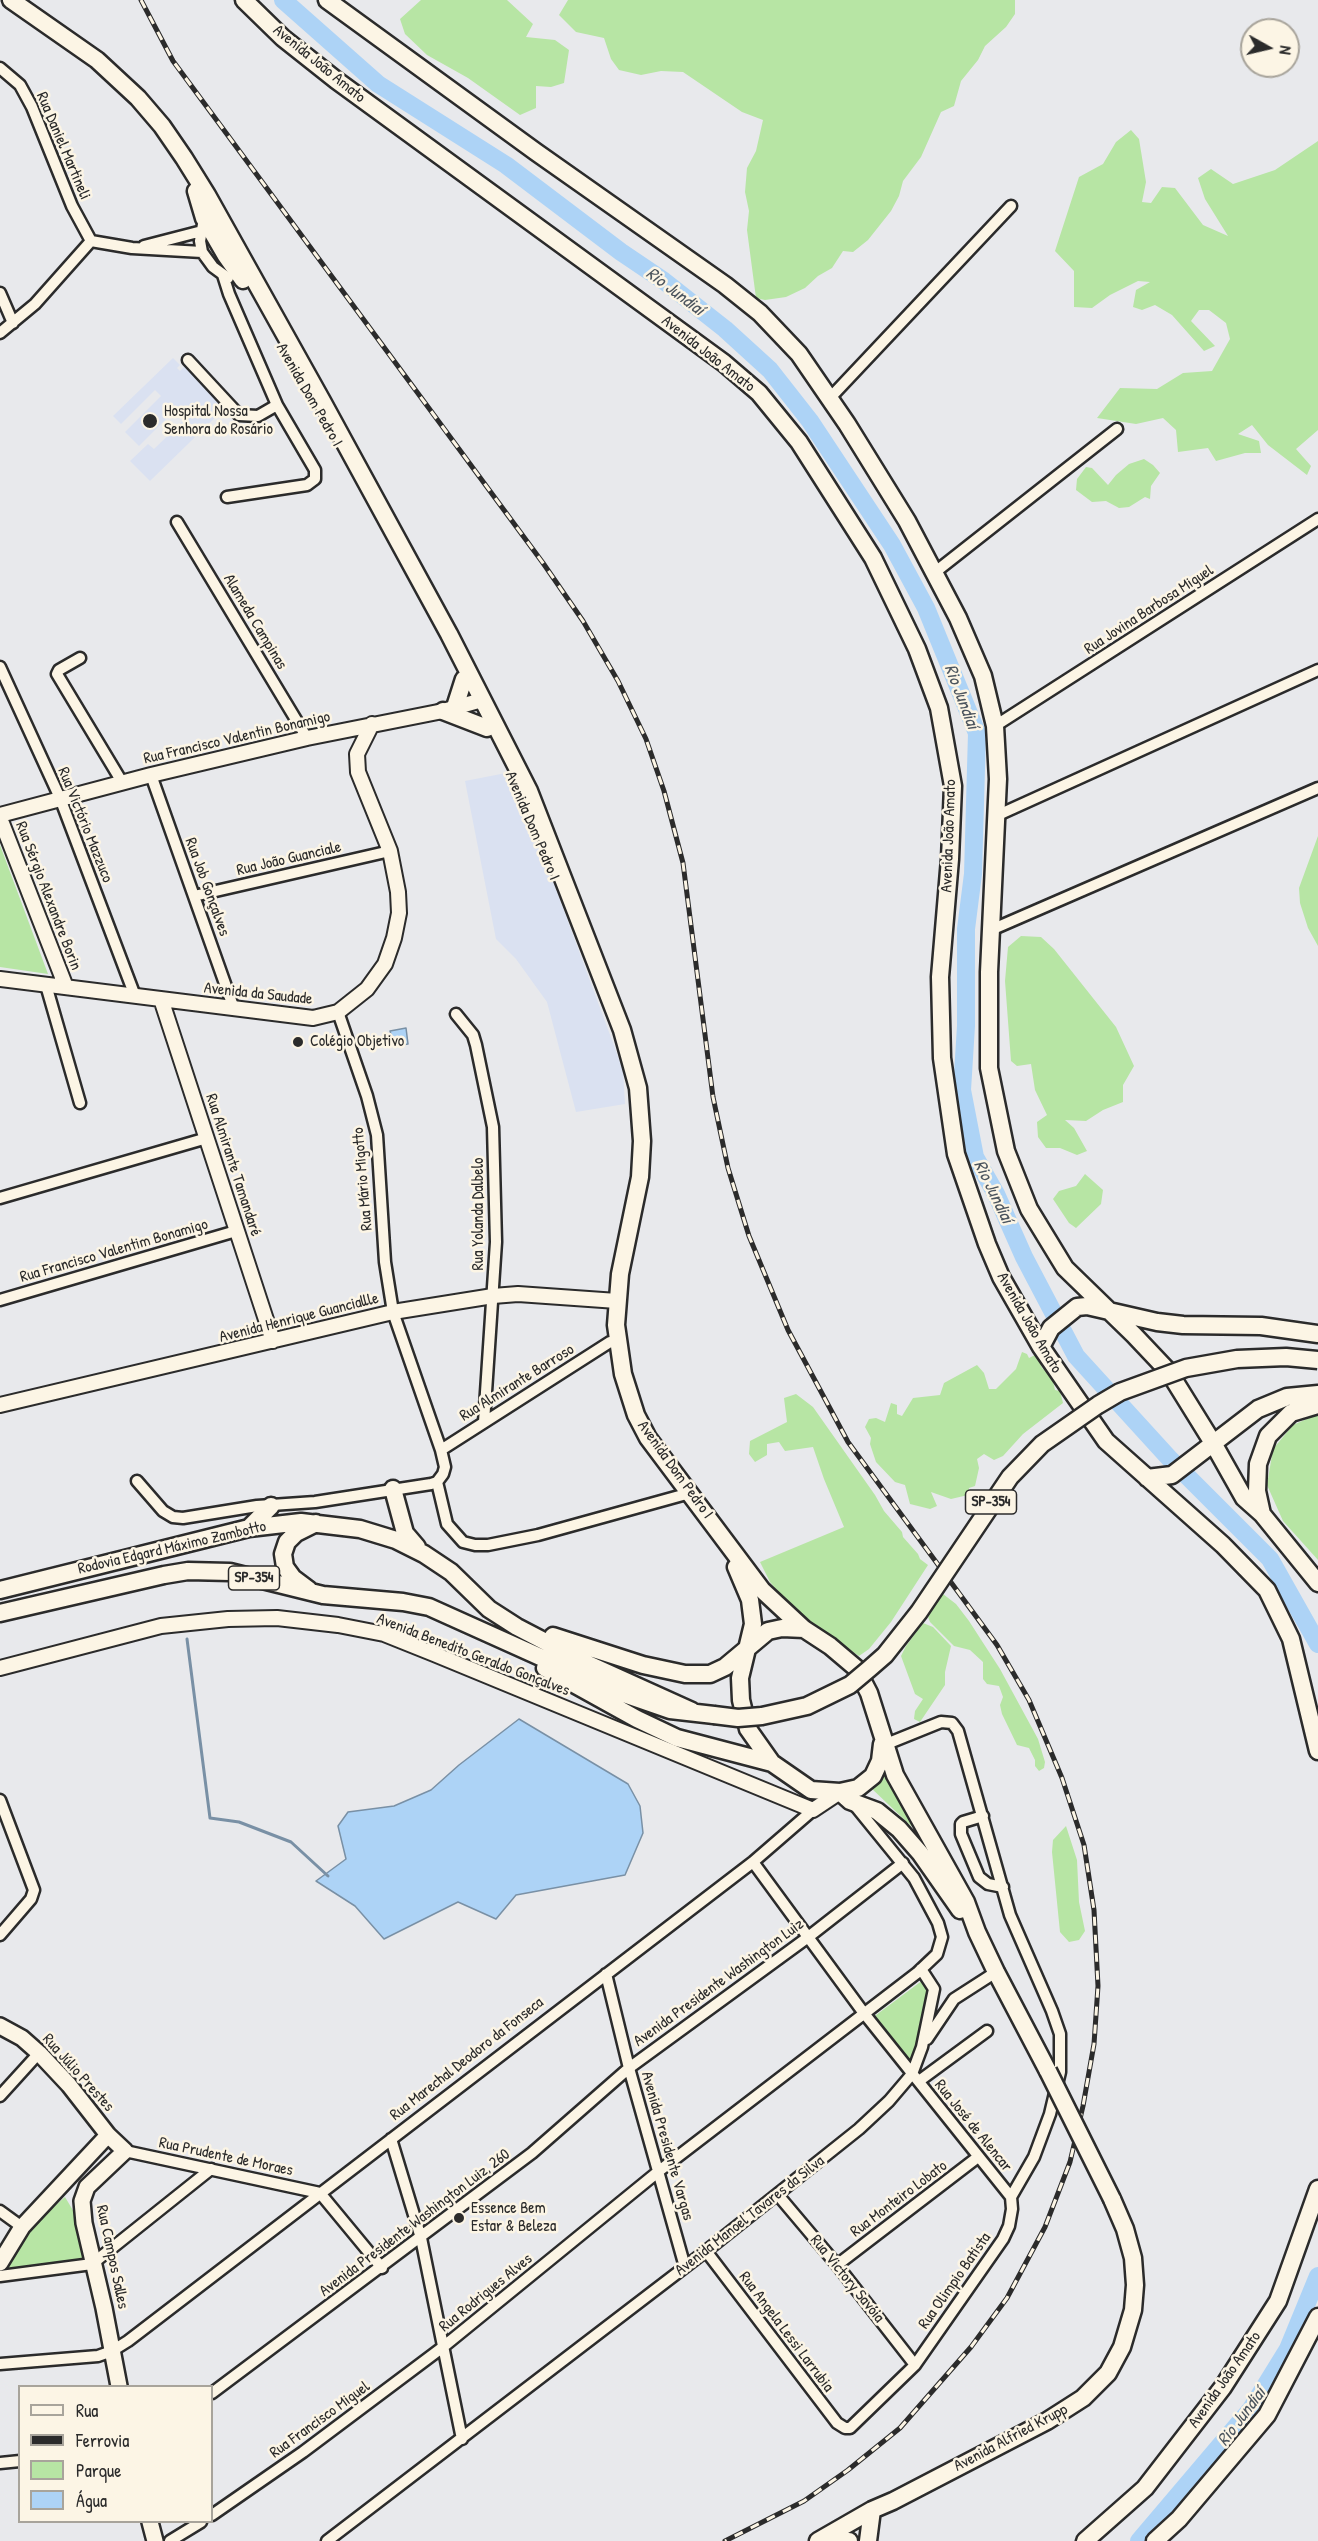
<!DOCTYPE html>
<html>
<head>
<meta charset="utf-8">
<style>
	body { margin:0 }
	#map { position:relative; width:1318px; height:2541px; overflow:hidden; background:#e8e9ec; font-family:"Patrick Hand",sans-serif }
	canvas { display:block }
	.legend { position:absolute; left:18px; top:2385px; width:195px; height:138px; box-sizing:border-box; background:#fcf5e5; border:2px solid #a8a49b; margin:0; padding:8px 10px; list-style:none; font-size:18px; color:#2b2b2b }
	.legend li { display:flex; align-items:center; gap:12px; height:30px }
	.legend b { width:30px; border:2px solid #a8a49b }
	.north { position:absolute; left:1240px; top:18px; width:60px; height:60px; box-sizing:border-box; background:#fcf5e5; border:2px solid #a8a49b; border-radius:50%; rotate:98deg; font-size:16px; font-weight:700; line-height:24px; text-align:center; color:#2b2b2b }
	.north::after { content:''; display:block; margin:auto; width:21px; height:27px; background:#2b2b2b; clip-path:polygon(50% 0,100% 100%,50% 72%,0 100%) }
</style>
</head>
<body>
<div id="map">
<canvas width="1318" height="2541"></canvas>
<ul class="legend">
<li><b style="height:8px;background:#fcf5e5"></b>Rua</li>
<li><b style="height:8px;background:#2b2b2b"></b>Ferrovia</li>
<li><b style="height:16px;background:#b7e5a4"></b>Parque</li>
<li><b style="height:16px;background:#add3f6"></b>Água</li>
</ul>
<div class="north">N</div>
</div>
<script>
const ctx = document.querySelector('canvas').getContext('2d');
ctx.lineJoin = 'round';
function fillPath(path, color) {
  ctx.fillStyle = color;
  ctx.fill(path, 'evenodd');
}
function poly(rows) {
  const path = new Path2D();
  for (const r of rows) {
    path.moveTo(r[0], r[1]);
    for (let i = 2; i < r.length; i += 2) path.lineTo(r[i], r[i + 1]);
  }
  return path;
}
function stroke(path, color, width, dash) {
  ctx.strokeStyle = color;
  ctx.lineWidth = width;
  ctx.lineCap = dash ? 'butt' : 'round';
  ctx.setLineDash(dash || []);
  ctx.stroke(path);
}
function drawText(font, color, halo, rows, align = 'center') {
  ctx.font = font + ' "Patrick Hand",sans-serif';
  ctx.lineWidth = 5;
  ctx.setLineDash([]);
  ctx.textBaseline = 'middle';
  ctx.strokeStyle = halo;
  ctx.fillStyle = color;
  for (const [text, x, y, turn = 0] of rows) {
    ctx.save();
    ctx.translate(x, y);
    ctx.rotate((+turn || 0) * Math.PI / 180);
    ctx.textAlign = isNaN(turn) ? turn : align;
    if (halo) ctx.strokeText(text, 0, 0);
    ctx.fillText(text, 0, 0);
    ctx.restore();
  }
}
const built = poly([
	[173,358,180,365,177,368,180,371,188,363,228,405,150,481,130,461,148,444,154,449,186,418,176,409,139,446,125,432,161,396,155,390,121,424,113,416],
	[506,773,556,889,623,1070,625,1104,576,1112,547,1002,516,959,496,939,465,781]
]);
const green = poly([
	[421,0,507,0,533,24,526,37,555,40,569,50,564,83,551,87,536,86,536,108,520,115,468,78,427,55,405,34,400,19],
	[568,0,1015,0,1015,14,1006,27,985,46,978,60,961,81,954,106,941,112,921,157,903,181,899,196,891,211,868,240,853,252,843,251,832,268,818,276,805,288,786,297,765,300,756,298,747,230,749,211,745,192,747,168,756,151,763,120,742,112,683,72,661,71,641,75,619,70,611,59,604,38,576,32,559,15],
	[1131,130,1139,139,1146,182,1142,202,1151,203,1162,187,1175,188,1203,225,1228,236,1205,199,1198,178,1211,169,1233,184,1275,170,1318,141,1318,430,1296,449,1311,466,1307,475,1268,445,1252,425,1238,434,1259,441,1261,453,1245,453,1216,461,1208,448,1178,452,1176,430,1163,418,1136,424,1097,418,1120,388,1157,389,1183,373,1212,371,1230,339,1226,323,1209,310,1199,310,1191,321,1215,346,1204,351,1172,315,1155,305,1142,310,1133,307,1136,290,1150,282,1138,281,1110,295,1092,308,1074,307,1074,271,1055,251,1079,177,1103,164,1116,142],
	[1144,459,1153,465,1160,473,1151,486,1150,499,1145,497,1129,507,1119,508,1106,501,1092,502,1076,490,1077,479,1086,467,1092,468,1108,485,1116,475,1129,464],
	[1318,836,1318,946,1308,928,1300,903,1299,888],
	[0,845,48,974,0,967],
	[1021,936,1041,937,1054,949,1116,1027,1134,1066,1123,1085,1123,1102,1103,1110,1086,1121,1065,1120,1074,1128,1087,1151,1077,1155,1060,1148,1046,1148,1038,1137,1037,1122,1047,1115,1035,1090,1031,1064,1017,1066,1011,1061,1005,981,1008,947],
	[1085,1174,1103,1190,1101,1204,1076,1228,1069,1223,1053,1199,1059,1191,1076,1186],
	[1022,1352,1027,1354,1029,1358,1035,1355,1039,1360,1042,1368,1052,1377,1055,1390,1060,1391,1063,1403,1023,1434,1003,1456,994,1460,984,1454,977,1459,979,1468,975,1486,969,1488,968,1495,951,1499,931,1492,937,1506,930,1509,910,1504,905,1485,895,1482,876,1462,870,1444,871,1438,865,1427,869,1419,876,1418,885,1422,891,1403,897,1405,897,1414,902,1416,913,1398,940,1395,944,1383,977,1365,984,1373,989,1389,996,1389,1016,1369],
	[796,1394,813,1407,875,1495,884,1511,902,1532,903,1537,918,1554,920,1559,928,1565,891,1622,869,1649,859,1656,820,1630,788,1604,770,1582,760,1562,844,1527,824,1479,813,1447,785,1451,779,1442,767,1444,767,1455,755,1462,749,1454,750,1441,787,1422,784,1398],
	[1318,1414,1318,1560,1283,1521,1267,1485,1273,1449,1293,1425],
	[943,1594,956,1604,969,1621,1000,1669,1038,1739,1045,1762,1044,1768,1039,1771,1035,1766,1035,1760,1029,1748,1017,1745,1002,1714,1000,1705,1003,1697,999,1686,987,1684,983,1679,983,1662,970,1650,954,1646,930,1622,928,1617,932,1609,939,1597],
	[923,1623,933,1627,951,1646,945,1672,945,1685,920,1722,914,1719,915,1711,923,1699,915,1694,901,1656,906,1646],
	[887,1764,928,1842,870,1787],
	[1066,1826,1077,1860,1079,1902,1085,1931,1079,1940,1069,1942,1060,1932,1052,1852,1053,1840],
	[923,1980,930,1989,912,2063,872,2018],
	[65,2197,83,2227,86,2258,5,2271,27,2230]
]);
const water = poly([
	[406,1028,408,1044,394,1046,390,1031,406,1028],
	[519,1719,628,1784,640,1806,643,1833,625,1875,516,1895,496,1919,458,1902,384,1939,355,1906,316,1881,346,1859,338,1826,348,1812,394,1806,431,1790,459,1765,519,1719]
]);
const stream = poly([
	[187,1639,210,1818,239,1822,291,1842,328,1876]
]);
const river = poly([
	[283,0,378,84,506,165,621,252,664,281,725,329,770,370,810,421,892,545,926,608,977,733,973,874,966,929,966,1026,962,1090,975,1157,996,1194,1024,1257,1076,1356,1169,1458,1270,1559,1318,1644],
	[1139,2541,1251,2409,1288,2349,1318,2276]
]);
const minor = poly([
	[0,68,20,85,32,107,72,206,91,241],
	[204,219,200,241,202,252,213,267,228,278],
	[91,241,132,248,202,252],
	[144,246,202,231],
	[0,293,13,323],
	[0,333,35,304,91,241],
	[188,360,239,415,258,416,277,405,229,294,223,275],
	[830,398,1011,206],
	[227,497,307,485,315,479,315,470,277,405],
	[177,522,307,738],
	[934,573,1117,429],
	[80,658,59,670,57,674,122,782],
	[0,667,60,798,135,996],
	[995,726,1318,519],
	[151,775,234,1009],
	[996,816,1318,670],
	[194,896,390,851],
	[991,930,1318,788],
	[46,985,80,1103],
	[456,1014,473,1035,476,1045,493,1127,496,1242,484,1422],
	[0,1198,207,1138],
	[0,1300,236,1231],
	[441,1450,610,1342],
	[137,1481,163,1511,173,1517,183,1518,257,1506,315,1502,431,1484,437,1482,443,1474,445,1467,441,1450,393,1312,385,1262,377,1135,367,1096,338,1012],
	[437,1482,447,1524,463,1542,475,1545,488,1545,538,1535,690,1493],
	[0,1800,34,1890,31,1899,0,1935],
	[983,1816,963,1822,961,1824,961,1834,979,1877,988,1884,1003,1887],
	[753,1862,863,2012,1011,2197],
	[606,1974,629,2068,685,2267],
	[927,2039,954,1999,996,1972],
	[919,2081,987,2031],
	[0,2096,39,2053],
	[391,2139,421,2238,462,2439],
	[125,2151,320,2193],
	[320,2193,382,2268],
	[778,2195,837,2265,915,2365],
	[0,2211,22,2227],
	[706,2251,837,2423,845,2428,850,2428,915,2365,1003,2239,1009,2226,1012,2209,1011,2197,1034,2157,1050,2114,1060,2072,1060,2034,1052,2011,1010,1915,958,1731,952,1723,941,1722,884,1745],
	[837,2265,978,2157],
	[0,2276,92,2264,211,2169],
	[0,2364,98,2356,112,2351,128,2341,753,1862,813,1810],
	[212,2393,532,2153,629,2068,807,1938,903,1863],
	[0,2463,20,2461],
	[212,2515,303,2452,443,2347,659,2171,917,1973,937,1954,942,1937,938,1923,914,1878,853,1803],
	[170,2541,201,2522],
	[327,2541,706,2251,859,2129,889,2101,912,2074,922,2047,934,1989,921,1969]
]);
const tertiary = poly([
	[0,815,151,775,307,738,443,711,482,700],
	[0,818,66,987],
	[0,979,313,1018,338,1012,367,989,385,964,394,938,399,913,398,892,390,851,358,772,357,754,372,724],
	[161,999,273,1341],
	[0,1405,393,1312,493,1296,518,1294,617,1301],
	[0,1668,161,1626,228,1619,277,1618,338,1625,384,1634,434,1654,813,1810,840,1792]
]);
const secondary = poly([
	[0,2026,22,2038,39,2053,69,2085,108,2135,125,2151,87,2187,82,2201,84,2223,104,2308,119,2386],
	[0,2263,22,2227,108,2135],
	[150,2522,155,2541]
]);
const primary = poly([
	[11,0,97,60,138,98,162,126,184,158,207,195,322,401,449,634,529,791,622,1030,638,1088,642,1141,640,1177,620,1274,616,1325,623,1374,636,1415,648,1438,762,1590,804,1629,830,1646,856,1668,869,1693,895,1775,966,1902,977,1932,996,1972,1048,2071],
	[244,0,283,38,336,80,724,363,759,393,799,442,873,558,917,649,939,708,953,786,950,859,940,977,942,1058,956,1154,987,1244,1001,1277,1041,1347,1106,1441,1223,1545,1267,1590,1291,1639,1318,1751],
	[327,0,536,152,725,285,760,313,799,354,847,424,907,521,958,618,983,676,995,726,998,779,989,972,989,1068,1006,1151,1029,1209,1065,1268,1134,1335,1169,1372,1213,1443,1244,1498,1262,1514,1318,1583],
	[196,191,204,218,226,256,243,280],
	[455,707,464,679],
	[443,711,487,728],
	[1041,1347,1051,1328,1077,1307,1087,1306,1157,1322,1183,1325,1261,1326,1318,1334],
	[1147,1478,1172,1475,1258,1409,1287,1397,1318,1394],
	[393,1489,405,1533,417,1547],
	[1262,1514,1257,1491,1258,1464,1268,1436,1291,1413,1318,1405],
	[249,1528,271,1506],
	[736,1567,750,1600,753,1624,740,1678,741,1700,748,1729,772,1763,811,1790,840,1792,858,1788,873,1776,880,1761,882,1744],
	[0,1590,249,1528,301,1522,360,1529,396,1540,424,1554,451,1572,489,1609,517,1627,588,1664,692,1711],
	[309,1590,293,1578,285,1567,283,1554,287,1542,296,1533,316,1523],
	[0,1613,164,1575,188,1571,230,1572,323,1595,403,1602,429,1607,618,1692,670,1710,714,1715],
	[553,1636,643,1665,685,1674,710,1674,725,1667,768,1631,782,1628,804,1629],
	[545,1668,637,1719,677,1738,772,1763],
	[840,1792,850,1801,877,1811,899,1829,920,1853,960,1910],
	[818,2541,872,2510,893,2501,1047,2421,1083,2398,1108,2373,1122,2347,1133,2310,1135,2285,1133,2258,1125,2229,1112,2199],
	[820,2541,849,2541],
	[868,2541,872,2510],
	[1085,2541,1145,2488,1223,2387,1278,2301,1318,2189],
	[1155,2541,1179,2519,1267,2415,1318,2317]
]);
const rail = poly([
	[141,0,173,61,543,563,583,621,618,681,646,739,664,791,683,863,713,1097,728,1168,749,1236,788,1330,848,1442,997,1645,1029,1700,1062,1778,1084,1845,1094,1910,1098,1986,1094,2044,1083,2106,1070,2162,1045,2227,1007,2298,971,2347,900,2428,848,2470,804,2501,725,2541]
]);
const primaryBridge = poly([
	[714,1715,738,1718,762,1716,807,1706,850,1685,869,1669,885,1655,919,1612,1010,1477,1042,1444,1098,1405,1120,1392,1186,1368,1237,1359,1286,1357,1318,1360],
	[1048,2071,1112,2199]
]);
const markers = [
	[150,421,8,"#2b2b2b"],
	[298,1042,6,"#2b2b2b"],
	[459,2218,6,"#2b2b2b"]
];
const shields = [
	[991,1502,51],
	[254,1578,51]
];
const shieldNames = [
	["SP-354",991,1502],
	["SP-354",254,1578]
];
const streetNames = [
	["Avenida João Amato",319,64,39],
	["Rua Daniel Martineli",63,146,67],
	["Avenida João Amato",708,354,38],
	["Avenida Dom Pedro I",309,395,60],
	["Rua Jovina Barbosa Miguel",1149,610,-33],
	["Alameda Campinas",255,622,59],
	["Rua Francisco Valentin Bonamigo",237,738,-13],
	["Rua Victório Mazzuco",85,825,68],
	["Avenida Dom Pedro I",532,826,67],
	["Avenida João Amato",949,836,-88],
	["Rua João Guanciale",289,859,-13],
	["Rua Job Gonçalves",207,887,70],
	["Rua Sérgio Alexandre Borin",48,896,69],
	["Avenida da Saudade",258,994,6],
	["Rua Almirante Tamandaré",233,1165,72],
	["Rua Mário Migotto",363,1179,-95],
	["Rua Yolanda Dalbelo",479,1214,-90],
	["Rua Francisco Valentim Bonamigo",114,1251,-16],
	["Avenida Henrique Guanciallle",299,1318,-14],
	["Avenida João Amato",1029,1323,60],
	["Rua Almirante Barroso",517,1383,-32],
	["Avenida Dom Pedro I",675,1470,54],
	["Rodovia Edgard Máximo Zambotto",172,1548,-13],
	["Avenida Benedito Geraldo Gonçalves",473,1655,21],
	["Avenida Presidente Washington Luiz",719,1983,-36],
	["Rua Marechal Deodoro da Fonseca",467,2059,-38],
	["Rua Júlio Prestes",78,2073,48],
	["Rua José de Alencar",973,2126,51],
	["Avenida Presidente Vargas",667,2146,74],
	["Rua Prudente de Moraes",226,2157,12],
	["Rua Monteiro Lobato",899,2199,-37],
	["Avenida Manoel Tavares da Silva",750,2216,-38],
	["Avenida Presidente Washington Luiz, 260",415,2223,-37],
	["Rua Campos Salles",112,2257,78],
	["Rua Victory Savóia",847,2279,51],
	["Rua Olimpio Batista",955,2281,-55],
	["Rua Rodrigues Alves",486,2293,-39],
	["Rua Angela Lessi Larrubia",786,2332,53],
	["Avenida João Amato",1225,2380,-55],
	["Rua Francisco Miguel",320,2420,-36],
	["Avenida Alfried Krupp",1011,2438,-28]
];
const poiNames = [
	["Hospital Nossa",164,412],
	["Senhora do Rosário",164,430],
	["Colégio Objetivo",310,1042],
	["Essence Bem",471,2209],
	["Estar & Beleza",471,2227]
];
const waterNames = [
	["Rio Jundiaí",675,292,37],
	["Rio Jundiaí",961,697,69],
	["Rio Jundiaí",993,1192,64],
	["Rio Jundiaí",1242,2417,-53]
];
fillPath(built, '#dae1f1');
fillPath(green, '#b7e5a4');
fillPath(water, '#add3f6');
stroke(water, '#7990a5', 1.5);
stroke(stream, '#7990a5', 3);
stroke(river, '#add3f6', 18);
stroke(minor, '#2b2b2b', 15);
stroke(tertiary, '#2b2b2b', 18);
stroke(secondary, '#2b2b2b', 20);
stroke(primary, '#2b2b2b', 21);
stroke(minor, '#fcf5e5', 10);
stroke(tertiary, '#fcf5e5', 14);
stroke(secondary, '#fcf5e5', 15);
stroke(primary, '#fcf5e5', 16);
stroke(rail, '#2b2b2b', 5);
stroke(rail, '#fcf5e5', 3, [9]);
stroke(primaryBridge, '#2b2b2b', 21, []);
stroke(primaryBridge, '#fcf5e5', 16);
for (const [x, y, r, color] of markers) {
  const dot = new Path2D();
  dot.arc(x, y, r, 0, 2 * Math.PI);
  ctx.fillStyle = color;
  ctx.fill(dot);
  stroke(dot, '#fcf5e5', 2);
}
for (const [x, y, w] of shields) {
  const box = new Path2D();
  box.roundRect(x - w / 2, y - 12, w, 24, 4.5);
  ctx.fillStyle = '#fcf5e5';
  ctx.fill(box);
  stroke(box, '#2b2b2b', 1.5);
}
drawText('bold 15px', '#2b2b2b', null, shieldNames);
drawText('16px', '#2b2b2b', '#fcf5e5', streetNames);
drawText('16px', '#2b2b2b', '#fcf5e5', poiNames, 'left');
drawText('italic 18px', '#4c555e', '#fcf5e5', waterNames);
</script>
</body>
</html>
